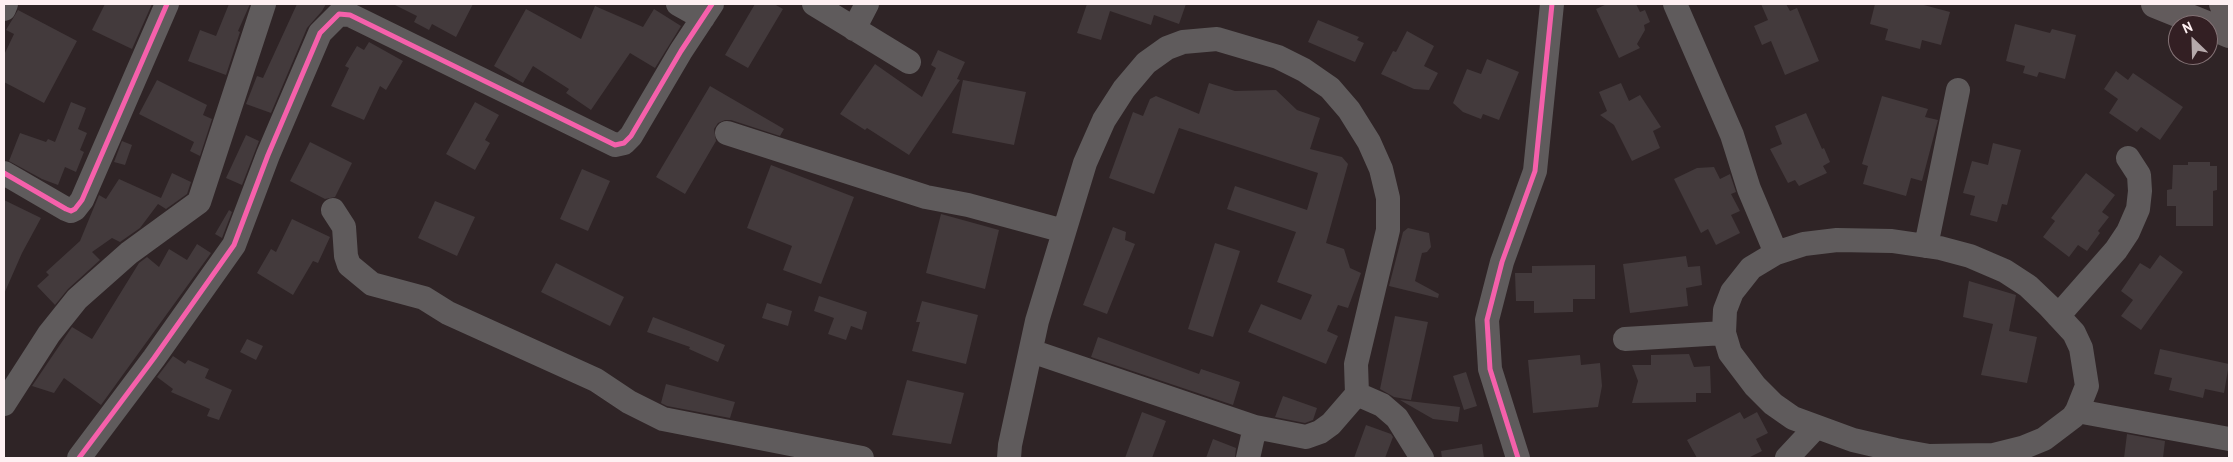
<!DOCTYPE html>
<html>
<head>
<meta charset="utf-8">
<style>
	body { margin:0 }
	#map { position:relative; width:2233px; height:462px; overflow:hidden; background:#2f2426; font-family:"PT Sans",sans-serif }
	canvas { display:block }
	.frame { position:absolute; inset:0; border:5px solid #fef0f2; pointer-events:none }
	.north { position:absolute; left:2168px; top:15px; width:50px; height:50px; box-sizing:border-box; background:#331f23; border:1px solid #847376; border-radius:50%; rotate:336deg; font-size:14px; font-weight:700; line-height:20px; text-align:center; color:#fef0f2 }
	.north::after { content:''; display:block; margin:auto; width:18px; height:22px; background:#b6a9ab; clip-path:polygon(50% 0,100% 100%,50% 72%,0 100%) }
</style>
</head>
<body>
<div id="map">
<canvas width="2233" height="462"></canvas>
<div class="frame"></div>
<div class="north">N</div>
</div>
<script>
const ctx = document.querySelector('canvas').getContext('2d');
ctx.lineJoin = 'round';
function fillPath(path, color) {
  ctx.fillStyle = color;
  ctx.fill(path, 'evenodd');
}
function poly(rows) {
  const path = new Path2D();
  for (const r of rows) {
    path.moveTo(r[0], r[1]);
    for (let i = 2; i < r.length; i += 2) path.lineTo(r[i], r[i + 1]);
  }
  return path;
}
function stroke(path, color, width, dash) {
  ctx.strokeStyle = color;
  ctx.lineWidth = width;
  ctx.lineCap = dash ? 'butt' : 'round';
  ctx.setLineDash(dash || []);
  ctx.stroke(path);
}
const building = poly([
	[105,4,152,4,132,49,92,30],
	[229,4,250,4,238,31,240,32,226,75,188,61,200,30,216,36],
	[297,4,326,4,322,11,307,28,271,113,246,104,257,76,263,78],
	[393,4,473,4,456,37,432,24,429,30,414,22,417,16],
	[755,4,774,4,783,9,748,68,725,55],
	[1087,4,1186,4,1179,24,1154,15,1151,25,1110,11,1101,40,1077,33],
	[1607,4,1636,4,1640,12,1645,10,1650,22,1644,25,1645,30,1637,44,1640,48,1619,58,1596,9],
	[1761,4,1786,4,1790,11,1797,8,1819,61,1785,75,1771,41,1762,45,1754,26,1768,20],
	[1875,4,1920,4,1950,12,1941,45,1922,40,1920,49,1885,40,1888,29,1870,24],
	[595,6,643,27,654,9,681,26,655,68,630,53,591,110,566,93,569,89,533,66,523,83,494,66,526,9,581,39],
	[18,10,77,41,44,103,4,82,4,55,14,34,6,30],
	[1318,20,1359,37,1357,40,1364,43,1355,62,1308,42],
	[2015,24,2050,33,2052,29,2076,35,2065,79,2039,72,2037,77,2023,73,2025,66,2006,61],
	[1407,31,1434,46,1424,66,1438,73,1429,90,1414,89,1381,74,1393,51,1396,52],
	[369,42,403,61,386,90,380,86,364,120,331,106,349,68,345,66,357,46,364,50],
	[938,50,965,62,957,79,960,80,909,155,867,128,865,130,840,114,875,64,922,97,936,68,931,65],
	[1487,59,1519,72,1499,120,1483,114,1481,119,1463,112,1453,103,1467,69,1481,74],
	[2116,71,2128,80,2133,73,2183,107,2160,140,2141,127,2137,132,2109,113,2118,99,2104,89],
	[157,80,207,105,203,115,212,119,200,156,190,151,194,142,139,114],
	[963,80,1026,92,1014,145,952,133],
	[1209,83,1235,91,1276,90,1297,110,1320,118,1310,149,1342,157,1348,164,1326,243,1344,249,1350,268,1361,273,1348,308,1338,305,1327,331,1338,336,1326,364,1248,332,1261,304,1301,320,1312,295,1277,282,1296,232,1227,209,1235,186,1307,210,1318,173,1179,128,1154,194,1109,178,1133,112,1143,116,1150,99,1156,96,1199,114],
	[1621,83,1629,101,1640,95,1661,127,1653,131,1660,148,1632,161,1614,125,1600,115,1607,111,1599,92],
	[710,86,784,129,780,136,731,120,725,120,718,123,714,129,716,141,685,194,656,177],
	[1882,96,1928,109,1925,117,1938,120,1922,181,1911,178,1906,196,1863,184,1868,166,1862,164],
	[71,102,86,108,78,129,87,133,80,150,84,152,76,172,65,167,58,185,42,179,9,161,20,133,46,142,48,139,55,142],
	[475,102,499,115,485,140,490,143,475,170,446,154],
	[1806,113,1822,149,1824,148,1830,162,1823,166,1827,173,1799,186,1795,180,1788,183,1770,149,1782,144,1775,126],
	[246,135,259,141,242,185,226,178],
	[122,141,132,145,125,165,114,162],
	[310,142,352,163,335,197,325,199,290,181],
	[1993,143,2021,150,2007,205,2002,204,1997,222,1970,215,1975,196,1963,193,1972,161,1988,165],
	[2188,162,2210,162,2210,166,2217,166,2217,190,2213,191,2213,226,2176,226,2176,206,2167,206,2167,190,2172,189,2173,165,2188,165],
	[771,165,854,197,821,284,783,270,792,246,747,228],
	[1714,167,1720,179,1730,174,1736,192,1731,194,1740,211,1731,215,1740,233,1716,245,1708,229,1701,233,1674,179,1697,168],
	[582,169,610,181,588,231,560,219],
	[172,173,191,182,187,194,166,209,158,204,140,228,120,242,112,238,92,252,100,260,68,289,55,305,37,286,49,275,46,272,80,241,99,195,106,199,119,179,161,198],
	[2086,173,2115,195,2102,212,2109,217,2098,231,2100,233,2087,251,2078,245,2069,257,2043,237,2055,221,2051,218],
	[4,200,41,218,22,253,4,294],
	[435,201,475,217,457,256,418,238],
	[229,210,232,212,222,238,215,234],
	[941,214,999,230,985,289,926,273],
	[292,219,330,237,318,263,313,261,293,295,257,273,271,249,276,252],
	[1113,227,1126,232,1125,240,1135,244,1107,314,1083,305],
	[1408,228,1429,233,1431,247,1427,252,1422,253,1415,281,1439,294,1438,298,1389,286,1403,232],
	[1215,243,1240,251,1213,337,1188,329],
	[197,244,211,253,101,405,64,378,54,393,32,386,72,327,92,339,139,263,147,257,159,267,169,249,187,260],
	[2160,255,2183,272,2141,330,2121,316,2133,300,2121,291,2140,263,2150,269],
	[1686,256,1688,267,1700,266,1702,285,1686,288,1688,306,1630,313,1623,264],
	[556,263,624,297,610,326,541,292],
	[1595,265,1595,299,1573,299,1573,312,1534,313,1534,301,1516,301,1515,273,1532,273,1532,266],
	[1969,281,2016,295,2009,331,2037,337,2027,383,1981,375,1993,324,1963,317],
	[819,296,867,312,862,330,851,326,846,340,828,334,834,318,814,311],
	[922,301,978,315,966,364,912,351,920,322,916,322],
	[767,303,792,311,788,326,762,318],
	[1395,316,1428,322,1411,400,1394,397,1380,389],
	[653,317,725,345,718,362,689,349,690,347,647,332],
	[1098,337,1199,374,1201,369,1240,382,1233,405,1091,357],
	[247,339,263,346,256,360,240,352],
	[2160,349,2229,364,2224,393,2205,389,2203,398,2169,390,2172,378,2154,374],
	[1689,354,1694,367,1710,366,1711,393,1696,393,1696,402,1632,403,1638,381,1632,365,1651,365,1651,355],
	[1580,355,1581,365,1600,363,1602,386,1598,407,1533,413,1528,360],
	[173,356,185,364,188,360,209,369,205,378,232,390,219,420,207,416,210,409,171,392,173,389,157,377],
	[1466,372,1477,406,1464,410,1453,376],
	[907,380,964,393,951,444,892,435],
	[666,384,735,402,730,418,667,406,661,403],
	[1283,396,1317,408,1313,420,1305,423,1275,417],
	[1400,400,1460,407,1458,422,1433,419],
	[1142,412,1166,421,1152,458,1125,458],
	[1740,412,1744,419,1757,412,1768,433,1756,439,1762,451,1748,458,1697,458,1687,440],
	[1366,425,1391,434,1393,437,1385,458,1354,458],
	[2127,434,2165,441,2163,458,2124,458],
	[1213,439,1236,448,1235,458,1206,458],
	[1482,444,1484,458,1442,458,1441,451]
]);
const minor = poly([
	[678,4,703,18],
	[814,4,909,62],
	[1675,4,1732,135,1749,189,1776,253],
	[4,9,6,4],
	[854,29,867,4],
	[727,133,926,197,968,205,1064,231],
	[4,173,66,209,71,211,75,209,82,200,167,4],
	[333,210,344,227,346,256,349,265,372,284,424,298,448,313,596,380,629,402,663,419,862,458],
	[1837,240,1892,241,1940,248,1970,256,2005,271,2028,286,2049,306,2074,333,2081,348,2087,386,2077,411,2073,417,2044,439,2022,448,1994,455,1929,456,1896,450,1853,440,1793,418,1773,404,1755,386,1730,353,1724,333,1725,310,1732,292,1751,268,1776,253,1804,244,1837,240],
	[1926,246,1958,90],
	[2058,316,2116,250,2128,232,2138,209,2140,191,2139,175,2128,158],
	[1625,339,1724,333],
	[1357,394,1382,405,1397,418,1422,458],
	[4,404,49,334,77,299,129,253,199,202,264,4],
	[2077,411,2229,439],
	[79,458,154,358,234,245,268,155,320,33,339,14,350,15,615,145,624,143,631,136,681,51,712,4],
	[1009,458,1010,445,1037,321,1085,163,1104,120,1124,89,1146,63,1167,48,1183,42,1217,39,1278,57,1304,70,1330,88,1349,110,1369,142,1381,169,1388,198,1388,230,1356,364,1357,394,1331,424,1320,432,1306,437,1255,427,1031,351],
	[1248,458,1255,427],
	[1518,458,1490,369,1487,320,1502,262,1535,171,1552,4],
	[1787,458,1816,427]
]);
const major = poly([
	[2155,4,2207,25],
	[2223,4,2229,6],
	[2208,25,2229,34]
]);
const cycleway = poly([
	[4,173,66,209,71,211,75,209,82,200,167,4],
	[79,458,154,358,234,245,268,155,320,33,339,14,350,15,615,145,624,143,631,136,681,51,712,4],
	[1518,458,1490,369,1487,320,1502,262,1535,171,1552,4]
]);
fillPath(building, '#433a3c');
stroke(minor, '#5f5b5c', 24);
stroke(major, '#625b5c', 28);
stroke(cycleway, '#f560ab', 5);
</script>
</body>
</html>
